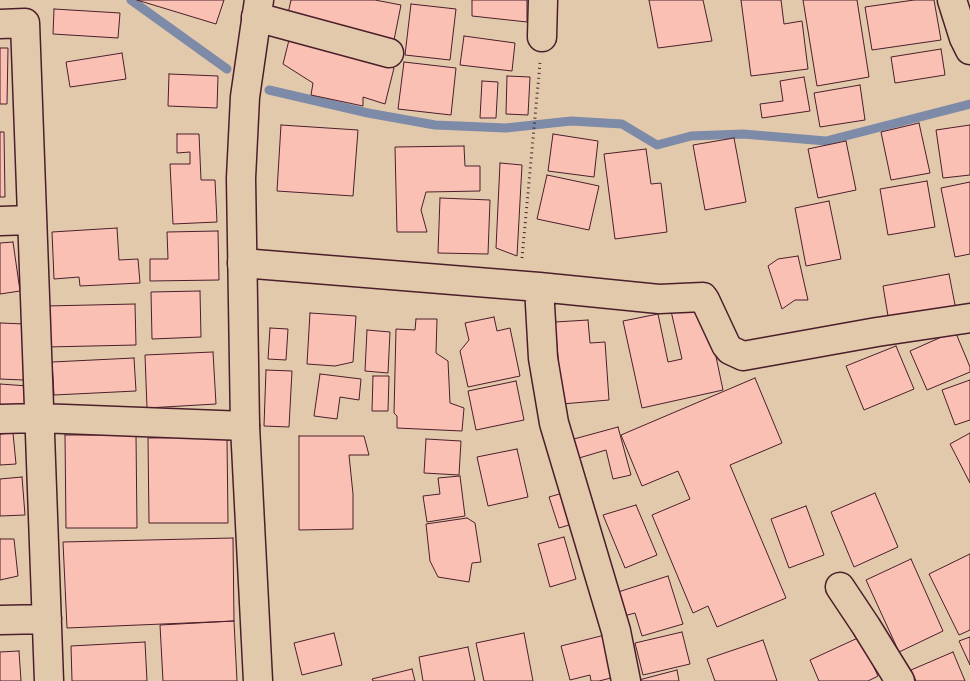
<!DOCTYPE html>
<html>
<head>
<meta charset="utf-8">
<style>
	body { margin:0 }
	canvas { display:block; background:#e3c9ab }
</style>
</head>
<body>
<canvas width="970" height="681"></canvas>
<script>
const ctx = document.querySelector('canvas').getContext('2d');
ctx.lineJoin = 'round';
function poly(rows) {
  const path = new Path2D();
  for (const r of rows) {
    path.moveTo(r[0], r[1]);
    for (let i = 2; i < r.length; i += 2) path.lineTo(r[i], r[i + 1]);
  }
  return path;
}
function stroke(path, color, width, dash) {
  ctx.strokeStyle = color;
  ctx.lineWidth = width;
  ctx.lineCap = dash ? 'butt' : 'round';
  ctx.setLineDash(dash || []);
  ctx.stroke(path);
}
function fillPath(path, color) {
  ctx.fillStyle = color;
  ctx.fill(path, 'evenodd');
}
const stream = poly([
	[131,0,227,69],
	[269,90,368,113,435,125,506,128,571,121,622,124,657,145,691,136,743,134,826,141,970,104]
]);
const building = poly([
	[137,0,224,0,216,24,137,0],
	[291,0,375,0,401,5,394,40,287,18,291,0],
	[472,0,527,0,527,22,472,16,472,0],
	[649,0,703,0,712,41,658,48,649,0],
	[741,0,781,0,784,24,802,21,808,69,751,76,741,0],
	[803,0,857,0,869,77,817,86,803,0],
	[914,0,934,0,941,40,872,50,865,7,914,0],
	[411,4,456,9,450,60,405,55,411,4],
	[54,9,120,13,118,38,53,34,54,9],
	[464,36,515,43,512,71,460,65,464,36],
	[289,40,394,68,385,104,363,97,363,106,311,95,313,83,283,64,289,40],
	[0,48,8,48,7,104,0,104,0,48],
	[941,49,945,75,895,83,891,57,941,49],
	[122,53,126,79,70,87,66,62,122,53],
	[404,62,456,68,451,115,398,109,404,62],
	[169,74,218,76,217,108,168,106,169,74],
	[507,76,530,77,528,115,506,114,507,76],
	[804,77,810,111,762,118,760,104,783,101,780,81,804,77],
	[482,81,498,82,496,118,480,118,482,81],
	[860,85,865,120,820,127,814,93,860,85],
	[919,123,930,173,891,180,881,132,919,123],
	[281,125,358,130,353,196,277,191,281,125],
	[970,125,970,175,943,178,936,130,970,125],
	[0,132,4,132,5,197,0,197,0,132],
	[177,134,199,134,201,180,215,180,217,222,173,224,170,164,190,164,190,152,177,153,177,134],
	[553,134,598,141,594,177,548,171,553,134],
	[734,138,746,202,705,210,693,145,734,138],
	[846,141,856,190,818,198,808,149,846,141],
	[464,146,465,166,480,166,480,191,426,192,421,210,427,232,397,232,395,147,464,146],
	[646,149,651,184,661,183,667,232,615,239,604,154,646,149],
	[500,163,522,165,517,256,496,248,500,163],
	[547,175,599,186,589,230,537,219,547,175],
	[927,181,935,227,888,235,880,189,927,181],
	[970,182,970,254,955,257,941,188,970,182],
	[440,198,490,200,488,254,438,253,440,198],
	[829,201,841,259,806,266,795,208,829,201],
	[117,228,119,260,138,259,140,283,80,286,79,277,54,279,52,232,117,228],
	[218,231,219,280,150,281,150,259,168,259,167,232,218,231],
	[13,242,20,291,0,294,0,243,13,242],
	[798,256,808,300,795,300,782,309,768,266,778,259,798,256],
	[949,274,956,310,889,322,883,286,949,274],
	[200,291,201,337,152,339,151,292,200,291],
	[135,304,136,345,47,347,46,306,135,304],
	[705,304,723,390,642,408,623,321,658,314,668,362,682,359,671,311,705,304],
	[310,313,356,316,353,362,335,366,307,364,310,313],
	[494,317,497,331,510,328,520,376,468,387,460,351,469,340,465,323,494,317],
	[416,319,437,319,436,353,448,361,450,403,464,408,462,431,397,428,397,416,394,413,396,329,415,330,416,319],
	[588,320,590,343,605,342,609,400,562,404,555,322,588,320],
	[0,323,25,324,24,380,0,379,0,323],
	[270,328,288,329,286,360,268,359,270,328],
	[367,330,390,332,388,373,365,371,367,330],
	[955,331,970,367,970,372,927,390,910,351,955,331],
	[896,346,914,389,864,410,846,366,896,346],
	[213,352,216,404,147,408,145,355,213,352],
	[134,358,136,391,54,395,52,362,134,358],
	[266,370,292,371,289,427,264,426,266,370],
	[320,374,361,379,359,400,340,397,337,419,314,416,320,374],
	[373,376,389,376,388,411,372,411,373,376],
	[755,378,782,443,730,465,786,598,717,627,708,606,693,613,652,515,690,499,678,471,642,486,621,435,755,378],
	[970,380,970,420,955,425,942,390,970,380],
	[516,381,524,420,476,430,468,391,516,381],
	[0,384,28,386,26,413,0,410,0,384],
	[618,427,631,475,613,479,606,450,579,458,574,439,618,427],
	[13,433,16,464,0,465,0,434,13,433],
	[970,433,970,483,950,444,970,433],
	[65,435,136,435,137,528,66,528,65,435],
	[299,436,364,436,369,455,349,455,353,494,353,529,299,530,299,436],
	[227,437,228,523,149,523,148,438,227,437],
	[426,439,461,441,459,475,424,473,426,439],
	[517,449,528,497,488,506,477,457,517,449],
	[460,476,465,516,427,522,423,496,440,494,438,478,460,476],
	[22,477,25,515,0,516,0,479,22,477],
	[563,493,572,524,559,528,549,497,563,493],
	[875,493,898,547,854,567,831,512,875,493],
	[636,505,657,555,625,568,603,515,636,505],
	[806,506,824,555,789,568,771,519,806,506],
	[467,518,475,523,481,562,472,563,469,582,438,577,430,561,426,524,467,518],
	[564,537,576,579,550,587,538,544,564,537],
	[233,538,234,621,67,628,63,542,233,538],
	[0,539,14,539,18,576,0,580,0,539],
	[970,554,970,630,959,635,929,574,970,554],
	[911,559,943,631,899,652,866,580,911,559],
	[668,576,683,624,642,636,635,613,620,617,612,594,668,576],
	[234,621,237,681,163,681,160,625,234,621],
	[682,632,690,664,643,675,635,643,682,632],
	[334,633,342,665,302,675,294,643,334,633],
	[524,633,533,681,484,681,476,643,524,633],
	[605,635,615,677,599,681,591,681,590,675,570,680,561,646,605,635],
	[860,637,878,676,868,681,819,681,810,660,860,637],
	[970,637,970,665,959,641,970,637],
	[763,640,777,681,715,681,707,659,763,640],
	[145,642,147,681,72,681,71,646,145,642],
	[468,647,475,681,423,681,419,657,468,647],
	[19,651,21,681,0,681,0,652,19,651],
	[953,652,965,681,916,681,911,670,953,652],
	[412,669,415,681,373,681,372,679,412,669],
	[677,670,679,681,635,681,677,670]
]);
const path = poly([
	[522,258,540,63]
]);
const minor = poly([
	[952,0,964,38,970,50],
	[256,17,389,53],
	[0,24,25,23,49,681],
	[542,37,543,0],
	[0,221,32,220],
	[242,263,539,287,543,358,554,423,616,631,626,681],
	[539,287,659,299,703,297,705,300,726,345,730,350,743,356,877,332,970,318],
	[0,419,39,418,245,426],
	[840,587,866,626,900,681],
	[0,620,47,619]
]);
const tertiary = poly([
	[258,681,245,426,241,178,245,97,259,0]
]);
stroke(stream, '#7d8aa8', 9);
fillPath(building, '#fac0b4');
stroke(building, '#4a1f2b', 1);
stroke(minor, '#4a1f2b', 31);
stroke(tertiary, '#4a1f2b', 31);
stroke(path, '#4a1f2b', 3, [1, 4]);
stroke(minor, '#e3c9ab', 28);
stroke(tertiary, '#e3c9ab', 28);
</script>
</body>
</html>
